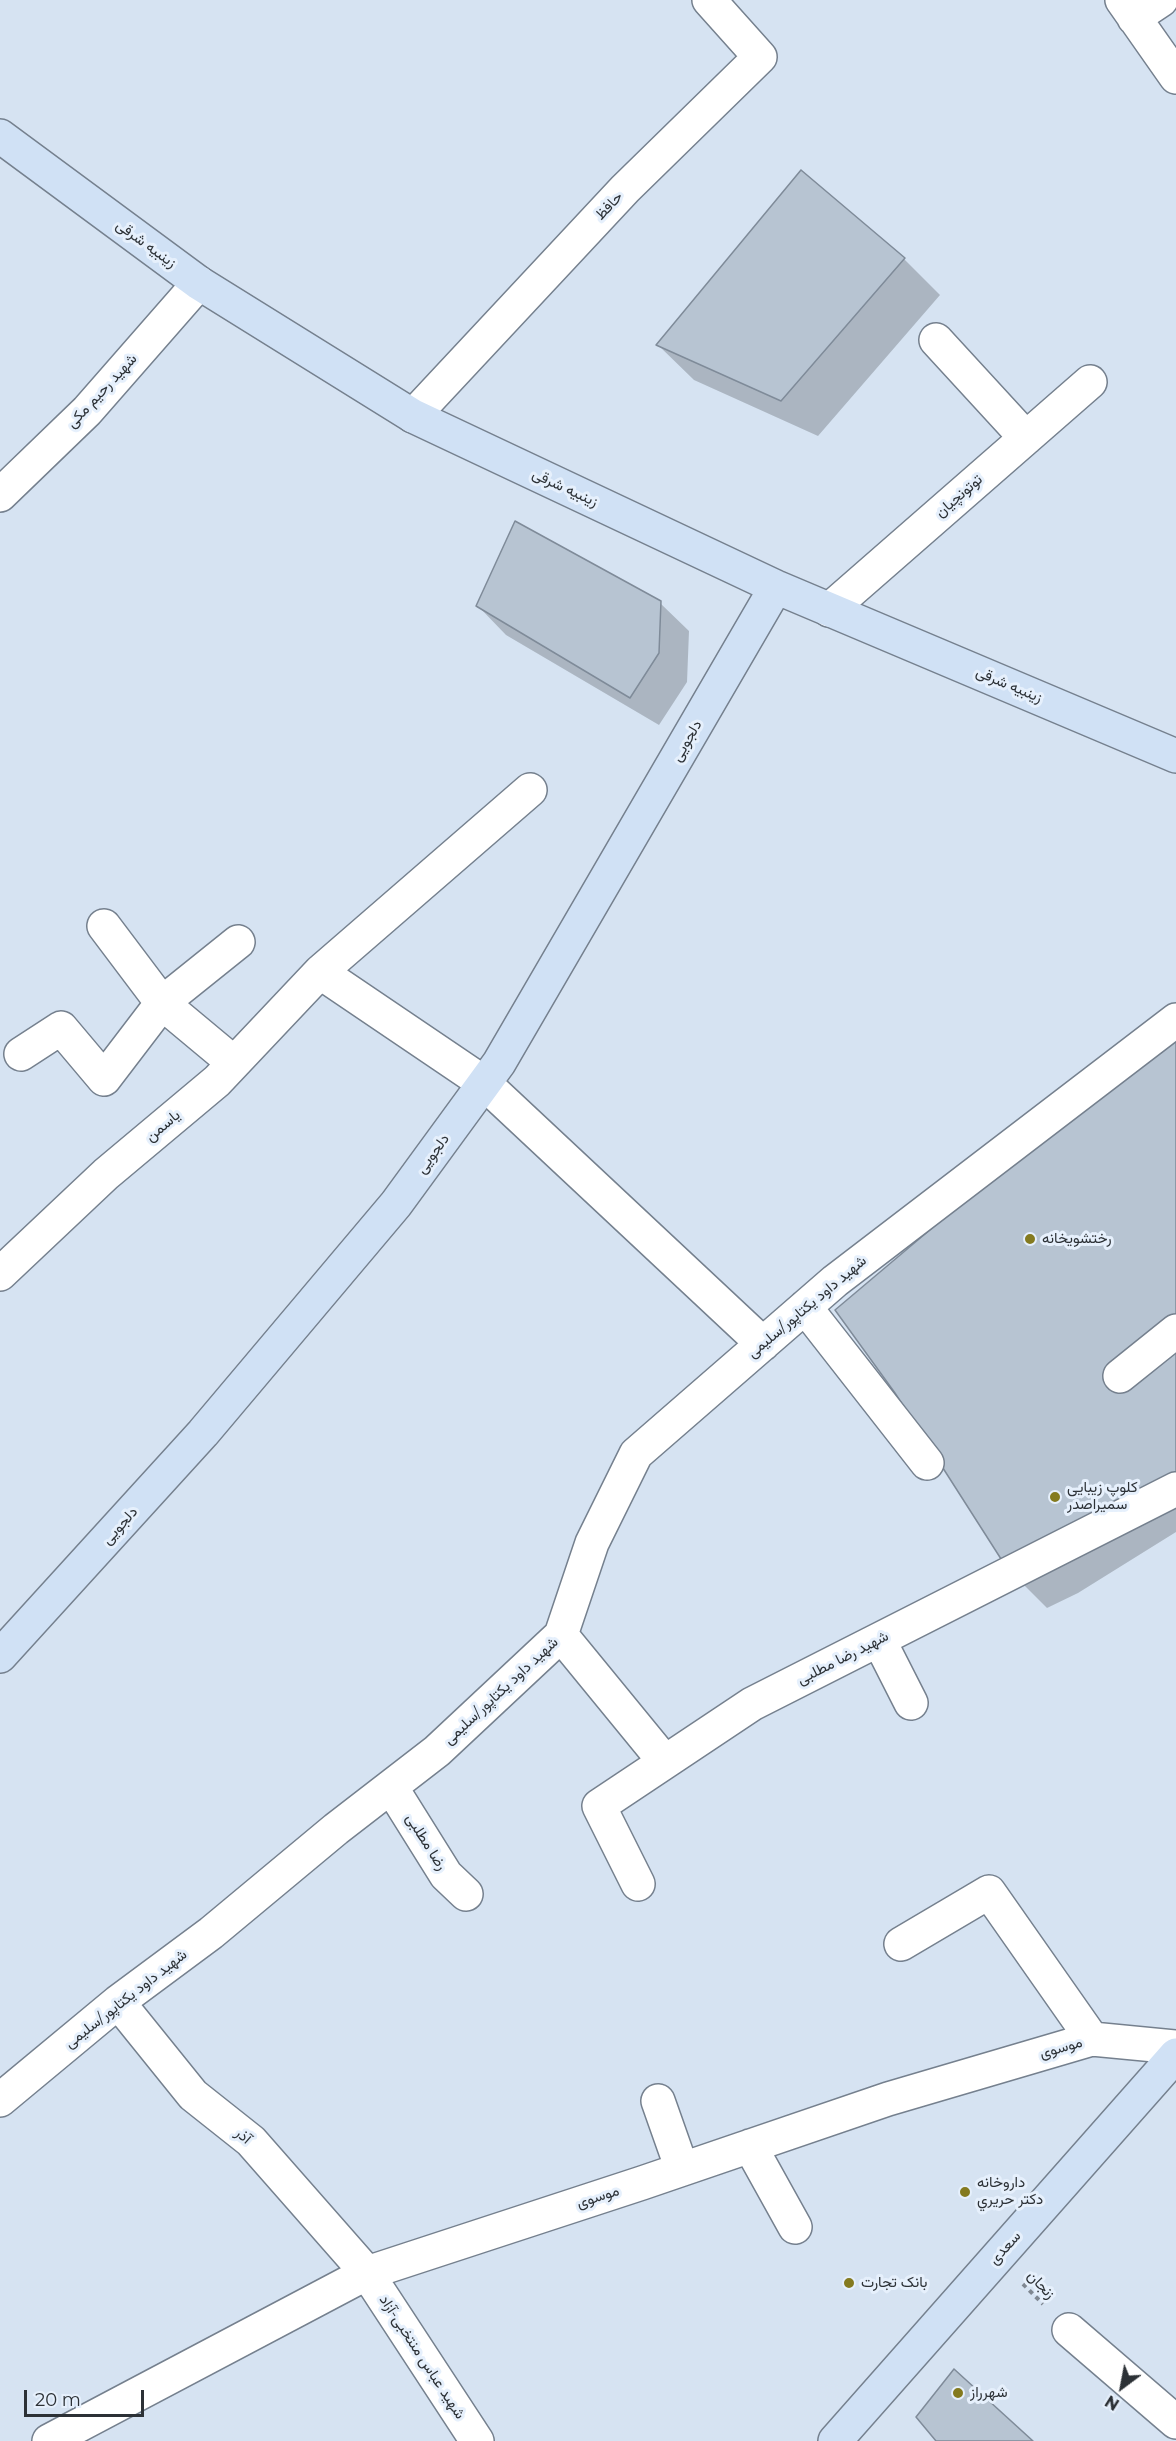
<!DOCTYPE html>
<html>
<head>
<meta charset="utf-8">
<style>
	body { margin:0 }
	#map { position:relative; width:1176px; height:2441px; overflow:hidden; background:#d6e3f2; font-family:Montserrat,sans-serif }
	canvas { display:block }
	.north { position:absolute; left:1092px; top:2357px; width:60px; height:60px; -webkit-text-stroke:4px #e6f0fc; paint-order:stroke; rotate:212deg; font-size:16px; font-weight:700; line-height:24px; text-align:center; color:#2c3136 }
	.north::after { content:''; display:block; margin:auto; width:21px; height:27px; background:#2c3136; clip-path:polygon(50% 0,100% 100%,50% 72%,0 100%) }
	.scale { position:absolute; left:24px; top:2390px; width:120px; height:27px; box-sizing:border-box; border:3px solid #2c3136; border-top:0; padding-left:8px; font-size:18px; line-height:21px; white-space:nowrap; color:#2c3136; -webkit-text-stroke:4px #e6f0fc; paint-order:stroke }
</style>
</head>
<body>
<div id="map">
<canvas width="1176" height="2441"></canvas>
<div class="north">N</div>
<div class="scale">20 m</div>
</div>
<script>
const ctx = document.querySelector('canvas').getContext('2d');
ctx.lineJoin = 'round';
function fillPath(path, color) {
  ctx.fillStyle = color;
  ctx.fill(path, 'evenodd');
}
function poly(rows) {
  const path = new Path2D();
  for (const r of rows) {
    path.moveTo(r[0], r[1]);
    for (let i = 2; i < r.length; i += 2) path.lineTo(r[i], r[i + 1]);
  }
  return path;
}
function stroke(path, color, width, dash) {
  ctx.strokeStyle = color;
  ctx.lineWidth = width;
  ctx.lineCap = dash ? 'butt' : 'round';
  ctx.setLineDash(dash || []);
  ctx.stroke(path);
}
function drawText(font, color, halo, rows, align = 'center') {
  ctx.font = font + ' Montserrat,Vazirmatn,sans-serif';
  ctx.lineWidth = 6;
  ctx.setLineDash([]);
  ctx.textBaseline = 'middle';
  ctx.strokeStyle = halo;
  ctx.fillStyle = color;
  for (const [text, x, y, turn = 0] of rows) {
    ctx.save();
    ctx.translate(x, y);
    ctx.rotate((+turn || 0) * Math.PI / 180);
    ctx.textAlign = isNaN(turn) ? turn : align;
    if (halo) ctx.strokeText(text, 0, 0);
    ctx.fillText(text, 0, 0);
    ctx.restore();
  }
}
const shadow = poly([
	[801,172,904,259,940,295,818,436,694,380,658,345],
	[660,603,689,631,687,682,659,725,506,635,478,606],
	[1176,1024,1176,1532,1078,1593,1047,1608,1011,1572]
]);
const building = poly([
	[801,170,905,258,781,401,656,345,801,170],
	[515,521,661,601,659,653,630,698,476,606,515,521],
	[1176,1022,1176,1473,1010,1573,895,1393,835,1310,1176,1022],
	[954,2369,1033,2441,936,2441,916,2417,954,2369]
]);
const path = poly([
	[1023,2284,1043,2304]
]);
const street = poly([
	[1122,0,1176,77],
	[1134,18,1161,0],
	[936,340,1026,438],
	[413,416,625,189,760,57,709,0],
	[0,495,87,411,199,283],
	[829,610,1090,382],
	[104,926,162,1003,234,1063],
	[320,972,530,790],
	[21,1054,61,1028,104,1079,162,1003,238,942],
	[0,1274,106,1174,217,1081,320,972,484,1083,763,1344],
	[805,1307,927,1463],
	[1120,1376,1176,1331],
	[561,1635,665,1762],
	[879,1640,911,1703],
	[391,1787,446,1875,466,1894],
	[638,1884,599,1806,752,1704,1176,1489],
	[901,1944,989,1892,1092,2039],
	[118,2002,193,2095,251,2141,367,2273,477,2441],
	[0,2100,118,2002,211,1933,336,1829,437,1751,561,1635,592,1543,636,1454,835,1281,1176,1020],
	[658,2101,682,2169],
	[750,2146,795,2227],
	[1069,2330,1176,2422],
	[49,2441,367,2273,642,2183,888,2099,1092,2039,1176,2047]
]);
const secondary = poly([
	[0,136,199,283,413,416,776,587,1176,756],
	[0,1656,203,1433,396,1204,499,1063,776,587],
	[835,2441,1176,2055]
]);
const markers = [
	[1030,1239,6,"#847a1f"],
	[1055,1497,6,"#847a1f"],
	[965,2192,6,"#847a1f"],
	[849,2283,6,"#847a1f"],
	[958,2393,6,"#847a1f"]
];
const streetNames = [
	["حافظ",609,206,-47],
	["زینبیه شرقی",146,244,36],
	["شهید رحیم مکی",102,391,-47],
	["زینبیه شرقی",565,488,25],
	["توتونچیان",959,496,-41],
	["زینبیه شرقی",1009,685,23],
	["دلجویی",687,741,-60],
	["یاسمن",163,1126,-40],
	["دلجویی",433,1154,-54],
	["شهید داود یکتاپور/سلیمی",807,1307,-40],
	["دلجویی",120,1526,-48],
	["شهید رضا مطلبی",843,1658,-27],
	["شهید داود یکتاپور/سلیمی",501,1691,-43],
	["رضا مطلبی",426,1842,58],
	["شهید داود یکتاپور/سلیمی",126,1999,-38],
	["موسوی",1061,2048,-16],
	["آذر",243,2136,41],
	["موسوی",598,2197,-18],
	["سعدی",1005,2248,-48],
	["زنجان",1041,2285,46],
	["شهید عباس منتخبی-آزاد",422,2357,57]
];
const poiNames = [
	["رختشویخانه",1042,1239],
	["کلوپ زیبایی",1067,1488],
	["سمیراصدر",1067,1505],
	["داروخانه",977,2183],
	["دكتر حريري",977,2200],
	["بانک تجارت",861,2283],
	["شهرراز",970,2393]
];
fillPath(shadow, '#0003');
fillPath(building, '#b7c4d2');
stroke(building, '#7f8b99', 1.5);
stroke(street, '#75808e', 36);
stroke(secondary, '#75808e', 36);
stroke(path, '#7f8791', 4, [4.5, 4.5]);
stroke(street, '#fff', 33);
stroke(secondary, '#d0e1f5', 33);
for (const [x, y, r, color] of markers) {
  const dot = new Path2D();
  dot.arc(x, y, r, 0, 2 * Math.PI);
  ctx.fillStyle = color;
  ctx.fill(dot);
  stroke(dot, '#e6f0fc', 2);
}
drawText('15px', '#2c3136', '#e6f0fc', streetNames);
drawText('15px', '#2c3136', '#e6f0fc', poiNames, 'left');
</script>
</body>
</html>
